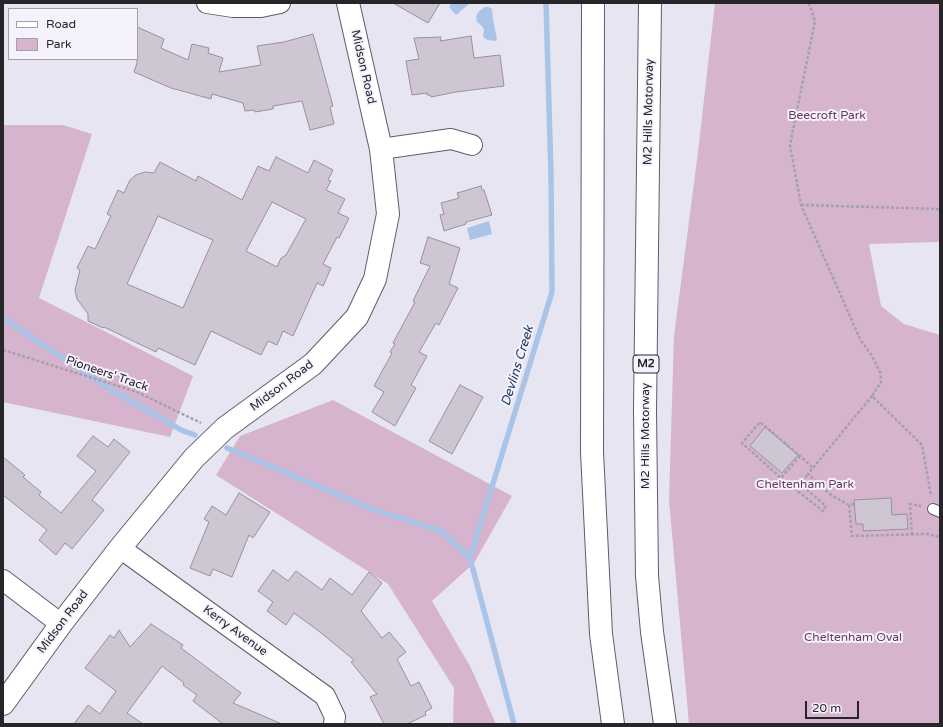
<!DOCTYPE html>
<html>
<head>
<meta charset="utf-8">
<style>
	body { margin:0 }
	#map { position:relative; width:943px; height:727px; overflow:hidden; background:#e8e5f3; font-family:"Varela Round",sans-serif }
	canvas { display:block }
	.frame { position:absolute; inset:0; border:4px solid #26252a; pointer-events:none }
	.legend { position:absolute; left:8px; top:8px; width:130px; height:52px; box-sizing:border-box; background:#f5f2fe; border:1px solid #a2a0a9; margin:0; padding:5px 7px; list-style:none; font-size:12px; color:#26252a }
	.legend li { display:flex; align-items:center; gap:8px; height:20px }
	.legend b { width:20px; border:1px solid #a2a0a9 }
	.scale { position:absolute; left:805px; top:701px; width:54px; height:18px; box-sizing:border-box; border:2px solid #26252a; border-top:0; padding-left:5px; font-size:12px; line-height:14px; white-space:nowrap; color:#26252a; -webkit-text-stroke:3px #f5f2fe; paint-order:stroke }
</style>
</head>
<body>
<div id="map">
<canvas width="943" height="727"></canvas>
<div class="frame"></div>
<ul class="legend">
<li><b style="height:5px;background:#fff"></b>Road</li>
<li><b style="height:11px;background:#d6b4cd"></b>Park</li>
</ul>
<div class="scale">20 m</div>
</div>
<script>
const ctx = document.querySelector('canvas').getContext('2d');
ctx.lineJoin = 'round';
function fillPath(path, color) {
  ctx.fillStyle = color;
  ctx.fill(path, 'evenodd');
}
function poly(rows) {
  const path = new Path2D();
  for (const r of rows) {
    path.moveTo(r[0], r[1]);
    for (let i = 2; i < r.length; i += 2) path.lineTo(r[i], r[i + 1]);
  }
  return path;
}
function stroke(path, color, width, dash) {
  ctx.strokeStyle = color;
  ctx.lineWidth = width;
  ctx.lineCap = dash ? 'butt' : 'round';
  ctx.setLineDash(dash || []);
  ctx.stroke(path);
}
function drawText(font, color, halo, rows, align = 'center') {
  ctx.font = font + ' "Varela Round",sans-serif';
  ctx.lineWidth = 4;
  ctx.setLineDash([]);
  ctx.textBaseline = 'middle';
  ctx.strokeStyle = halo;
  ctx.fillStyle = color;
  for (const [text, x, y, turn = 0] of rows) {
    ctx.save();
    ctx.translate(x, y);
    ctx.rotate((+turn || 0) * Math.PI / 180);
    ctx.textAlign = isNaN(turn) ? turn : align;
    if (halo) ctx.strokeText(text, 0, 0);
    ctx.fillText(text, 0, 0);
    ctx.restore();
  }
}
const green = poly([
	[715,3,940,3,940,242,869,244,881,306,904,324,940,335,940,724,689,724,669,500,674,336,698,152],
	[3,125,63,125,92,134,39,298,193,376,170,437,3,402],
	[333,400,512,496,474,563,432,601,471,668,496,724,453,724,454,688,388,584,216,475,240,436]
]);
const water = poly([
	[451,3,470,3,456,15,449,7],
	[485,7,489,7,492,9,493,19,497,40,496,41,487,40,484,38,483,35,484,30,482,26,477,22,476,17,478,12],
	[489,221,492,234,470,240,467,228]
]);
const stream = poly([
	[3,318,114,392,158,416,181,430,195,435],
	[227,448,372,509,441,531,470,558],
	[514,724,470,558,552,292,551,175,546,3]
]);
const building = poly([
	[393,3,440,3,428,23,393,3],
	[137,27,164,39,161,48,188,60,192,44,209,48,208,53,223,58,219,72,261,65,257,46,284,42,313,34,333,106,330,107,334,124,310,130,302,101,273,106,273,109,255,112,254,110,245,111,243,103,212,94,211,99,171,88,134,72,137,63,137,27],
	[471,36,474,58,500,55,504,86,456,92,431,97,430,95,427,95,427,93,412,95,406,61,419,59,414,38,441,37,440,41,471,36],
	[276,157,308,173,314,160,333,170,328,180,331,181,326,190,345,199,338,213,349,218,339,238,337,237,323,264,331,268,323,286,317,283,293,336,283,331,277,345,268,341,261,355,211,331,195,365,158,348,156,352,104,327,103,328,88,321,88,314,77,299,75,290,80,270,77,268,88,246,95,249,111,216,107,214,118,190,124,193,130,180,136,175,145,172,154,173,160,162,196,181,198,176,242,200,258,166,269,171,276,157],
	[272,202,306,219,286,255,281,258,277,267,246,251,272,202],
	[158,216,213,240,183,308,127,284,158,216],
	[481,186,482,190,484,190,492,215,466,222,466,224,444,231,440,215,444,214,441,203,459,198,457,193,481,186],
	[428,237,460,248,449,284,458,288,439,325,436,323,419,352,427,356,411,385,416,388,395,426,372,412,384,392,374,386,392,353,390,352,395,344,393,343,415,302,413,301,430,266,420,263,428,237],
	[460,385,483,397,452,454,429,441,460,385],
	[765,427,798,455,782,473,750,446,765,427],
	[93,436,108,447,114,439,130,452,92,500,104,510,72,549,65,543,56,555,39,540,47,530,3,495,3,457,25,475,23,477,41,492,39,495,61,513,96,471,77,456,93,436],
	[239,493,270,512,253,538,249,535,232,577,213,569,210,576,190,568,209,522,204,519,212,506,226,515,239,493],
	[891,498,892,515,907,514,908,529,863,531,863,524,856,524,854,500,891,498],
	[273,570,288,581,296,571,322,590,330,578,352,595,369,572,382,583,361,611,382,638,389,632,406,652,397,659,411,686,419,682,432,708,425,712,426,715,407,724,384,724,370,697,377,694,351,662,354,660,320,632,294,613,286,625,267,611,273,602,258,591,273,570],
	[151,624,183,645,181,648,241,693,233,703,282,724,223,724,193,701,197,695,183,685,184,683,162,666,127,713,143,724,74,724,88,705,100,714,116,691,85,668,110,635,114,638,119,630,130,647,151,624]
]);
const path = poly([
	[809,3,815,21,790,145,801,205,860,339,872,356,880,372,881,382,872,396,922,445,931,496],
	[801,205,940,209],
	[3,350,137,392,201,423],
	[800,456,781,478,742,443,760,422,800,456,813,468],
	[775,484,781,478,823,511,826,506,800,484,808,474],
	[854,504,849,505,831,495,808,474,872,396],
	[849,505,852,536,928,534,940,537],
	[912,535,910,504,921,506]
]);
const service = poly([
	[933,509,940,512]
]);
const minor = poly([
	[207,3,233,7,261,7,280,3],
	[381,149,451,139,472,145],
	[120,548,325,696,335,717,334,724],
	[3,580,61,624]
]);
const tertiary = poly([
	[3,704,61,624,120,548,194,458,225,428,313,364,357,317,375,279,388,214,381,149,348,3]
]);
const motorway = poly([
	[593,3,592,452,601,634,613,724],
	[650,3,645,411,647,576,652,632,665,724]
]);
const shields = [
	[646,364,26]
];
const shieldNames = [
	["M2",646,364]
];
const streetNames = [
	["Midson Road",363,67,77],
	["M2 Hills Motorway",649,112,-89],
	["Pioneers' Track",107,374,19],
	["Midson Road",282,386,-37],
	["M2 Hills Motorway",646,436,-90],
	["Midson Road",63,622,-53],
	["Kerry Avenue",235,631,36]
];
const parkNames = [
	["Beecroft Park",827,116],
	["Cheltenham Park",805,485],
	["Cheltenham Oval",853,638]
];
const waterNames = [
	["Devlins Creek",518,366,-73]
];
fillPath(green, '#d6b4cd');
fillPath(water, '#aac4e8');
stroke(stream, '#aac4e8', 5.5);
fillPath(building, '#cec6d2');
stroke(building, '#98909c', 1);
stroke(service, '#5f5c68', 12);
stroke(minor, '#5f5c68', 22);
stroke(tertiary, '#5f5c68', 24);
stroke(motorway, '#5f5c68', 24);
stroke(path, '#a3a1ab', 2.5, [3, 2]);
stroke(service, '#fff', 10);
stroke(minor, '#fff', 20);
stroke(tertiary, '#fff', 22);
stroke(motorway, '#fff', 22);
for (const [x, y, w] of shields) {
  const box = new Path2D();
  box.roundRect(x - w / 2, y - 9, w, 18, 3);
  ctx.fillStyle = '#f5f2fe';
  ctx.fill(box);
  stroke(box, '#26252a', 1);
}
drawText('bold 11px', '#26252a', null, shieldNames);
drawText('12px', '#26252a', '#f5f2fe', streetNames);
drawText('12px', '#6a3960', '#f5f2fe', parkNames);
drawText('italic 13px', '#193c69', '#f5f2fe', waterNames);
</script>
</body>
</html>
